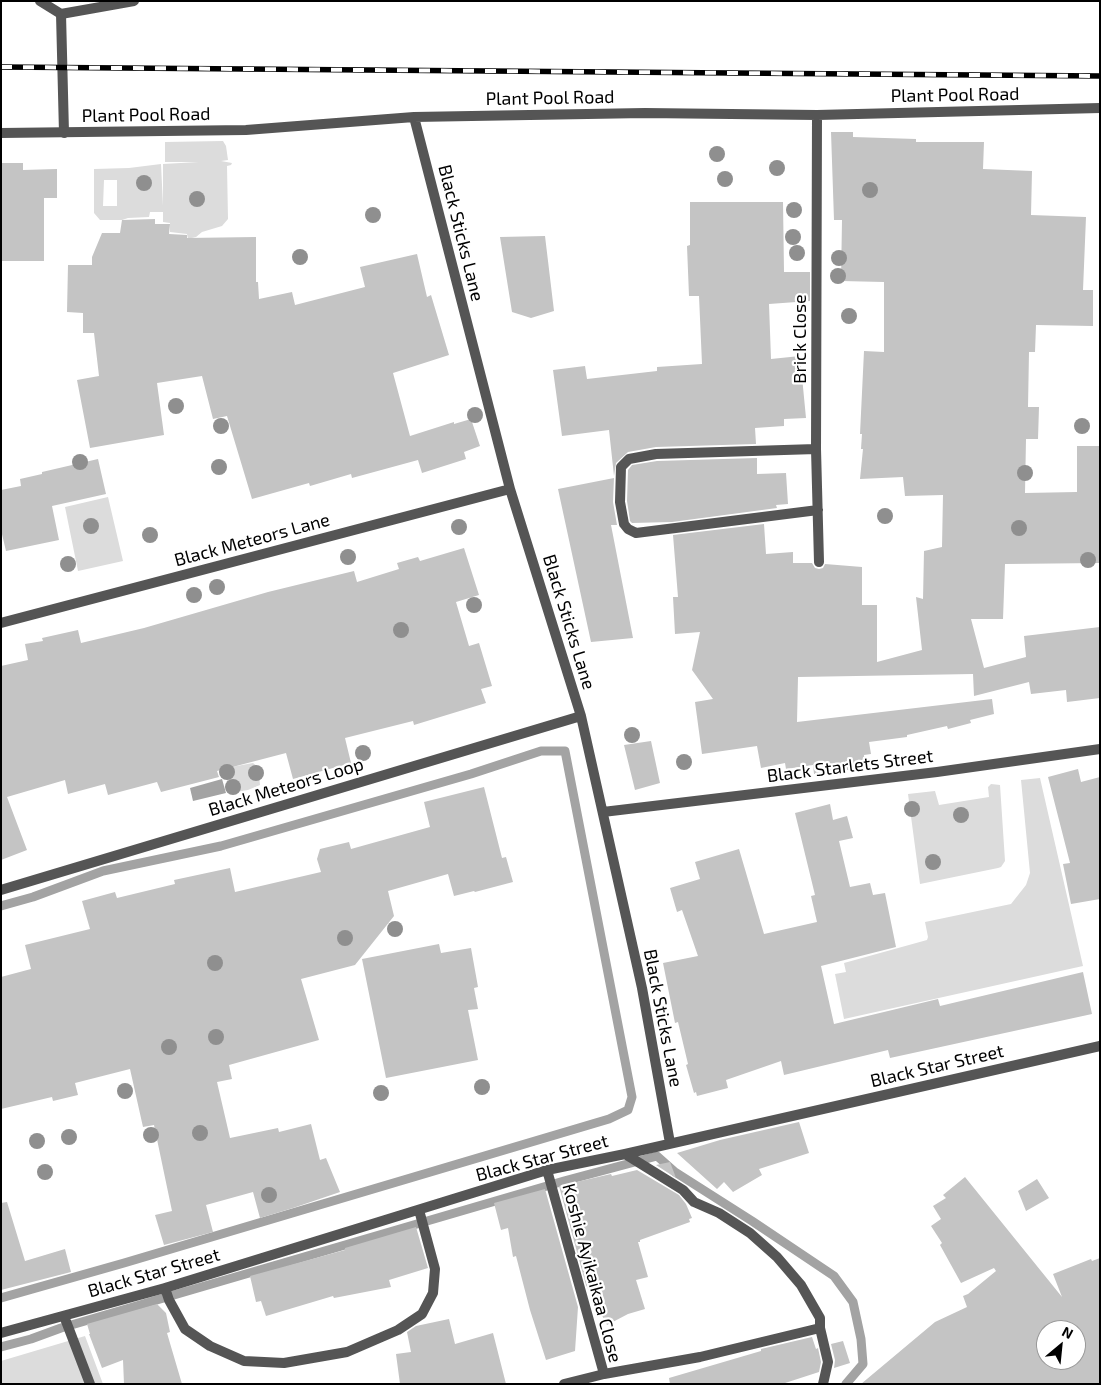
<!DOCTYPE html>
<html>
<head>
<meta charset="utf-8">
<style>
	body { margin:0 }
	#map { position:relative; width:1101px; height:1385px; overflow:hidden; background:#fff; font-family:"Exo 2",sans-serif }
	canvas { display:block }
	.frame { position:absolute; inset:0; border:2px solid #000; pointer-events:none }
	.north { position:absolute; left:1036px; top:1320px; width:50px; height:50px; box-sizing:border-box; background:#fff; border:1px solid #999; border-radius:50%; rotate:28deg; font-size:14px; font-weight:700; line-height:20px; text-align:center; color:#000 }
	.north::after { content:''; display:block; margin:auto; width:18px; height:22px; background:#000; clip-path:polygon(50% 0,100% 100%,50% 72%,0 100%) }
</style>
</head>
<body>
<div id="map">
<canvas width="1101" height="1385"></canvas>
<div class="frame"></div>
<div class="north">N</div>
</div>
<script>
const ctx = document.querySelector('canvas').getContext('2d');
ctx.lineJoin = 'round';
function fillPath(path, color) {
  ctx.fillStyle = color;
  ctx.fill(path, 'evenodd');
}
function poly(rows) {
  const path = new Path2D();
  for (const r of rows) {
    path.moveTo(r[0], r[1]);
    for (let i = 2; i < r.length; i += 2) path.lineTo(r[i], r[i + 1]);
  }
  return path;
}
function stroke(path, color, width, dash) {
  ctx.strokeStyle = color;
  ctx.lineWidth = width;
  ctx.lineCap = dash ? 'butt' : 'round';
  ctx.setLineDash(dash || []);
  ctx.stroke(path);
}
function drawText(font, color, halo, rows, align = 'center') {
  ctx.font = font + ' "Exo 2",sans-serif';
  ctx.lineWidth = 4.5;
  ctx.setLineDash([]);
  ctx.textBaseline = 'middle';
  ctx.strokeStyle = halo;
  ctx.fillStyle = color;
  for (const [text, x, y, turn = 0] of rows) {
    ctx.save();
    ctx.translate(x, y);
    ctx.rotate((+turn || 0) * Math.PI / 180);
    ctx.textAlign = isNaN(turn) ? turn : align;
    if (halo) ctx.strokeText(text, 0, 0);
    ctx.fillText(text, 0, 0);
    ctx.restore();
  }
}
const green = poly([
	[223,141,226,146,228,160,221,161,232,163,231,165,227,166,228,219,222,226,202,232,196,237,188,239,187,234,170,232,170,223,163,222,163,212,150,212,149,217,128,218,122,220,100,220,94,213,94,169,129,168,161,164,163,206,163,164,199,162,165,162,165,142],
	[104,180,117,180,117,206,103,206],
	[108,497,123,561,78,571,65,507],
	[253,763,258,767,260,785,248,790,231,793,227,788,227,780,224,771,226,768],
	[1040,778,1083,966,844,1019,835,974,846,972,844,963,927,940,928,937,925,922,1011,904,1026,885,1030,873,1021,780],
	[991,784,1000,785,1005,861,1001,867,998,868,920,884,908,794,935,791,939,805,989,797,988,787],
	[85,1336,103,1384,1,1384,1,1361]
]);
const water = poly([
	[222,779,226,793,193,801,190,788]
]);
const stream = poly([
	[1,906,33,897,103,871,221,846,471,774,541,751,565,751,632,1097,628,1110,609,1119,124,1263,1,1298],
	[1,1347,31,1339,61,1328,564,1181,657,1156,675,1172,752,1221,834,1276,853,1302,861,1339,863,1364,846,1384]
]);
const building = poly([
	[831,132,853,132,853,137,916,139,916,142,984,142,983,169,1032,171,1031,215,1086,217,1083,290,1093,290,1093,326,1036,325,1035,352,1029,352,1028,407,1039,407,1038,439,1026,439,1025,493,1077,492,1077,446,1100,446,1100,563,1005,564,1003,619,971,619,984,668,1026,657,1024,636,1100,627,1100,698,1067,702,1066,690,1031,694,1029,682,974,696,973,674,798,677,797,722,992,699,994,714,970,720,971,723,948,729,947,726,907,735,907,737,869,742,871,754,864,755,865,768,814,774,813,765,786,769,785,763,761,768,757,746,702,754,695,702,713,699,692,670,700,632,675,634,673,597,678,597,673,535,764,524,766,554,793,552,793,563,812,563,815,568,819,569,823,568,825,564,862,567,862,605,877,605,877,662,922,650,916,597,923,599,924,551,942,547,943,495,905,496,903,477,860,479,863,449,861,449,862,434,860,434,864,351,884,352,884,282,841,281,842,220,834,220],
	[1,163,23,163,23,170,57,169,57,198,44,198,44,261,1,261],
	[690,202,783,202,784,272,810,272,810,301,769,304,771,359,800,356,806,418,784,419,784,426,755,428,756,444,656,447,628,452,616,463,614,476,609,430,562,436,553,370,585,366,587,379,657,371,657,367,702,364,699,296,689,296,687,246,690,245],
	[155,219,155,224,170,224,169,234,187,235,187,238,256,237,256,282,258,282,259,299,292,292,295,305,365,287,360,267,417,254,427,297,431,295,449,355,393,373,410,436,454,422,454,424,471,419,480,446,464,452,466,459,422,473,418,460,352,478,351,474,310,486,309,483,252,499,227,416,213,419,202,376,157,383,164,435,90,448,77,380,99,376,94,333,83,333,83,313,67,312,68,265,92,265,92,257,102,233,120,233,122,220],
	[545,236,554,311,531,318,512,312,500,237],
	[757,458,757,474,786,473,788,504,776,505,777,508,672,522,632,523,630,521,627,501,628,470,632,465,657,461],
	[98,459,106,494,52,506,59,540,6,551,1,530,1,490,21,486,20,479,42,474,42,472],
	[614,478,613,502,617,525,611,525,633,638,591,642,558,489],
	[464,548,479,595,456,602,469,646,479,643,492,686,481,689,486,703,414,725,413,721,345,738,351,763,293,779,286,753,217,771,219,777,161,792,157,782,108,795,105,784,68,794,65,780,7,797,27,850,1,860,1,666,28,660,25,644,43,641,42,638,78,630,81,643,144,628,268,592,354,571,357,582,399,569,397,563,418,557,420,561],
	[651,741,660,783,635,790,624,745],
	[1078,769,1081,782,1100,777,1100,899,1071,904,1063,864,1070,863,1048,777],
	[484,787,502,858,506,857,513,882,475,892,474,891,454,896,448,874,388,891,394,916,355,965,301,979,319,1040,229,1065,232,1079,217,1082,230,1138,278,1128,279,1132,311,1124,320,1160,326,1158,340,1192,293,1208,260,1218,253,1192,206,1205,213,1232,164,1245,155,1215,172,1211,154,1125,143,1127,130,1069,75,1083,78,1095,53,1101,52,1097,1,1109,1,977,31,969,25,945,90,929,82,901,115,892,117,898,175,884,174,880,230,868,235,892,321,872,317,859,320,849,349,842,351,849,430,827,424,802],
	[830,804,833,820,847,816,853,838,839,841,850,887,870,883,873,895,885,893,896,947,821,966,834,1024,938,999,940,1006,1083,972,1092,1014,890,1058,888,1050,784,1075,781,1061,726,1080,728,1088,697,1096,696,1092,694,1093,686,1065,688,1064,678,1022,675,1023,663,963,698,956,682,910,677,912,670,888,700,879,695,862,739,849,764,934,817,922,811,896,815,895,795,813],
	[439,944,441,953,471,948,478,987,474,988,478,1009,468,1010,478,1060,386,1078,362,959],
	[799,1122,809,1153,759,1169,762,1175,733,1192,724,1182,717,1189,677,1153,720,1140],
	[670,1162,676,1178,656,1165],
	[637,1170,679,1195,686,1204,692,1218,689,1219,690,1222,640,1240,640,1242,638,1242,648,1277,636,1280,645,1309,628,1314,607,1325,586,1285,559,1186,611,1174,612,1176],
	[965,1177,1062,1297,1053,1274,1091,1259,1092,1261,1100,1258,1100,1384,861,1384,935,1322,967,1307,963,1296,968,1294,996,1271,994,1268,961,1283,940,1245,942,1243,931,1226,941,1219,933,1206,946,1198,943,1195],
	[1046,1330,1076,1330,1076,1360,1046,1360],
	[1037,1179,1049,1198,1026,1211,1018,1191],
	[545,1189,578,1307,575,1351,546,1360,530,1310,516,1256,513,1257,508,1228,501,1230,494,1203],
	[7,1202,25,1261,65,1249,71,1272,1,1290,1,1203],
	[416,1227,428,1268,389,1280,391,1287,334,1298,333,1296,266,1316,261,1301,256,1302,250,1276,345,1250,345,1248],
	[157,1304,166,1313,170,1332,167,1333,182,1384,124,1384,123,1360,102,1368,89,1334,90,1334,87,1324],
	[449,1319,455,1344,493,1333,506,1384,400,1384,396,1354,411,1352,407,1332,416,1326],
	[812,1337,816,1349,818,1348,821,1362,819,1372,782,1384,670,1384,669,1378,761,1351,761,1349],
	[843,1341,850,1363,834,1368,835,1360,831,1344]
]);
const service = poly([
	[40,1,61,14],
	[64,133,61,14,134,1]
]);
const minor = poly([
	[817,115,816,449,819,562],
	[414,117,510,489,581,716,642,988,670,1143],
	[1,133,246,130,414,117,645,113,817,115,1100,108],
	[816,449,656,454,629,459,621,467,620,502,624,524,628,529,636,533,818,510],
	[1,623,510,489],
	[603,812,937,772,1100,749],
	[1,890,581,716],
	[625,1154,683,1190,694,1202,719,1213,750,1233,777,1257,801,1285,820,1318,820,1328,828,1362,823,1384],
	[547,1170,604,1374],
	[165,1288,169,1300,185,1329,210,1346,244,1361,284,1363,347,1352,398,1330,422,1314,433,1293,435,1269,419,1210],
	[64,1316,90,1384],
	[1,1333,165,1288,547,1170,625,1154,1100,1046],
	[564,1384,604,1374,700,1357,820,1328]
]);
const rail = poly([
	[1,67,1100,76]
]);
const trees = [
	[717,154],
	[777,168],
	[725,179],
	[144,183],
	[870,190],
	[197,199],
	[794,210],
	[373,215],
	[793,237],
	[797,253],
	[300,257],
	[839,258],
	[838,276],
	[849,316],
	[176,406],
	[475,415],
	[221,426],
	[1082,426],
	[80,462],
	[219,467],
	[1025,473],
	[885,516],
	[91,526],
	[459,527],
	[1019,528],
	[150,535],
	[348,557],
	[1088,560],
	[68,564],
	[217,587],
	[194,595],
	[474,605],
	[401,630],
	[632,735],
	[363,753],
	[684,762],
	[227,772],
	[256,773],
	[233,787],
	[912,809],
	[961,815],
	[933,862],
	[395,929],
	[345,938],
	[215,963],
	[216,1037],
	[169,1047],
	[482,1087],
	[125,1091],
	[381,1093],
	[200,1133],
	[151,1135],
	[69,1137],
	[37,1141],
	[45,1172],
	[269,1195]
];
const streetNames = [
	["Plant Pool Road",955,95,-1],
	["Plant Pool Road",550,98,-1],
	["Plant Pool Road",146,115,-1],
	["Black Sticks Lane",461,233,76],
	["Brick Close",800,339,-90],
	["Black Meteors Lane",252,540,-15],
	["Black Sticks Lane",569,622,73],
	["Black Starlets Street",850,766,-7],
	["Black Meteors Loop",286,787,-17],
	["Black Sticks Lane",663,1018,79],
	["Black Star Street",937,1066,-13],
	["Black Star Street",542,1158,-15],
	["Black Star Street",154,1273,-16],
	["Koshie Ayikaikaa Close",592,1273,75]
];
fillPath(green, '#dcdcdc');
fillPath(water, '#a3a3a3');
stroke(stream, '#a3a3a3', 9);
fillPath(building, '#c4c4c4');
stroke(service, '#555', 10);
stroke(minor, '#555', 10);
stroke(rail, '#000', 5.5);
stroke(rail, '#fff', 4, [11]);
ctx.fillStyle = '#8f8f8f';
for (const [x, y] of trees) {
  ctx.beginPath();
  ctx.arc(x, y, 8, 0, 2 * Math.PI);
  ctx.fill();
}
drawText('18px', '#000', '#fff', streetNames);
</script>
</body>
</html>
